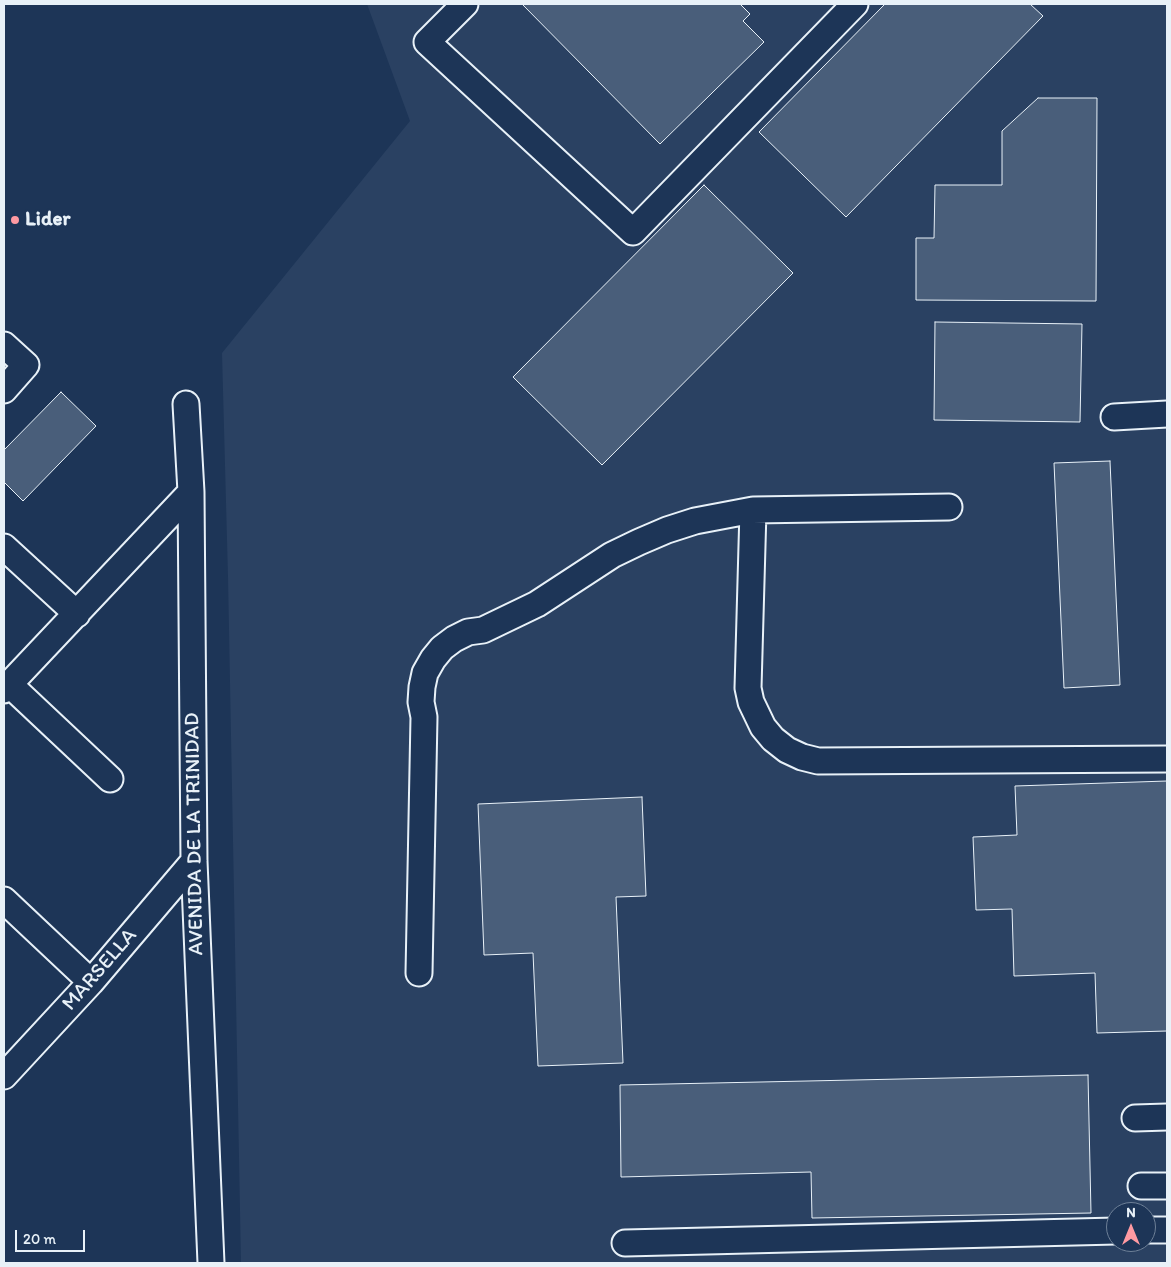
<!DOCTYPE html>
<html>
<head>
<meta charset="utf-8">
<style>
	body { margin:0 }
	#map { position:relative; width:1171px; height:1267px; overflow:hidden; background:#1d3557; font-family:Itim,sans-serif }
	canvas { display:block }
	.frame { position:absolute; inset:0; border:5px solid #e8f1f8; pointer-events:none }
	.north { position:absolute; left:1106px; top:1202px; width:50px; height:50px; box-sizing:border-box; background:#1d3557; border:1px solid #6e8097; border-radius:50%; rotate:0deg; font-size:14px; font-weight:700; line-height:20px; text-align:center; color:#e8f1f8 }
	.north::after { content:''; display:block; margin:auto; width:18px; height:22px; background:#ff9aa2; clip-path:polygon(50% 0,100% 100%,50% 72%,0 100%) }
	.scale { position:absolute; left:15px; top:1230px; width:70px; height:22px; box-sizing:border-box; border:2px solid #e8f1f8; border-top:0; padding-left:6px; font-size:15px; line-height:18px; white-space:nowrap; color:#e8f1f8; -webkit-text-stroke:4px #1d3557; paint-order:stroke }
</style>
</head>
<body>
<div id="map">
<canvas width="1171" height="1267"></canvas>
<div class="frame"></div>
<div class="north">N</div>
<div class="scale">20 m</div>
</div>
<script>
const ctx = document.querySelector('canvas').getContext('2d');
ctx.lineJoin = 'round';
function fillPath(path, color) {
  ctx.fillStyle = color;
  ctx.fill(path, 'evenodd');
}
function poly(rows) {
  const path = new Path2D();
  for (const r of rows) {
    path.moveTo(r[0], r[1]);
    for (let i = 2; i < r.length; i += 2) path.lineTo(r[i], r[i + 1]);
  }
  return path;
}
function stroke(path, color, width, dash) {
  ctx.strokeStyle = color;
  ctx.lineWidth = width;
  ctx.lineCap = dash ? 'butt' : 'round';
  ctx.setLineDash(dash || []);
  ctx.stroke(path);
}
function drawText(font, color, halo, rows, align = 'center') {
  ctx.font = font + ' Itim,sans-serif';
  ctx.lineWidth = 4.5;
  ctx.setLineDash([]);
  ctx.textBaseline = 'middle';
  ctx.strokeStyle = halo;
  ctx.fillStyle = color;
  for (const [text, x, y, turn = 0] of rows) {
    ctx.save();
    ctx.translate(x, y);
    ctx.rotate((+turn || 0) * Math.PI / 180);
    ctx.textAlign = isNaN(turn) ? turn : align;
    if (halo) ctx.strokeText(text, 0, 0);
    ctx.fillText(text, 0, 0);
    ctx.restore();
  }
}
const built = poly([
	[367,4,1167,4,1167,1263,241,1263,228,577,222,353,410,121],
	[1116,1212,1146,1212,1146,1242,1116,1242]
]);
const building = poly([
	[522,4,740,4,750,14,743,21,764,42,660,144,522,4],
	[885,4,1030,4,1043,16,846,217,759,132,885,4],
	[1038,98,1097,98,1096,301,916,300,916,238,934,238,935,185,1002,185,1002,131,1038,98],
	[704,185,793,273,602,465,513,377,704,185],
	[935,322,1082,324,1080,422,934,420,935,322],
	[61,392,96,426,23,501,4,482,4,450,61,392],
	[1110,461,1120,685,1064,688,1054,463,1110,461],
	[1167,781,1167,1031,1097,1033,1095,973,1014,976,1012,909,976,910,973,837,1017,835,1015,786,1167,781],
	[642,797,646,896,616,897,623,1063,538,1066,533,953,484,955,478,804,642,797],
	[1088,1075,1091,1213,812,1218,811,1172,621,1177,620,1085,1088,1075]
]);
const minor = poly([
	[465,4,427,42,633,232,855,4],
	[4,345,26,365,4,390],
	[186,404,191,492,194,861,211,1263],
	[1114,417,1167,414],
	[753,510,748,688,751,702,763,727,773,739,787,750,802,757,818,761,1167,759],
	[4,547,77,614],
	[9,684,110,779],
	[4,690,191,492],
	[4,900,91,982],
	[419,973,424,717,421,702,422,687,425,673,433,659,442,648,454,639,468,632,483,630,537,604,612,555,639,542,667,530,695,521,753,510,949,507],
	[4,1076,91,982,194,861],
	[1135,1118,1167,1117],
	[1141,1186,1167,1186],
	[1146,1230,1167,1230],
	[625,1243,1116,1231]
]);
const markers = [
	[15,220,5,"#ff9aa2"]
];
const poiNames = [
	["Lider",25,220]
];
const streetNames = [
	["AVENIDA DE LA TRINIDAD",195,834,-91],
	["MARSELLA",100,970,-49]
];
fillPath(built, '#2a4162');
fillPath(building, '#495e7a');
stroke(building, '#e8f1f8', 1);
stroke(minor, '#e8f1f8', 29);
stroke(minor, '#1d3557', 25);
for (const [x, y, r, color] of markers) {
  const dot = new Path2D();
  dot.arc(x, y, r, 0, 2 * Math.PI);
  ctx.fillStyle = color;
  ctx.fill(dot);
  stroke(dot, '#1d3557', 2);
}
drawText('bold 21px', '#e8f1f8', '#1d3557', poiNames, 'left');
drawText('21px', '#e8f1f8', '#1d3557', streetNames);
</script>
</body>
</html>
